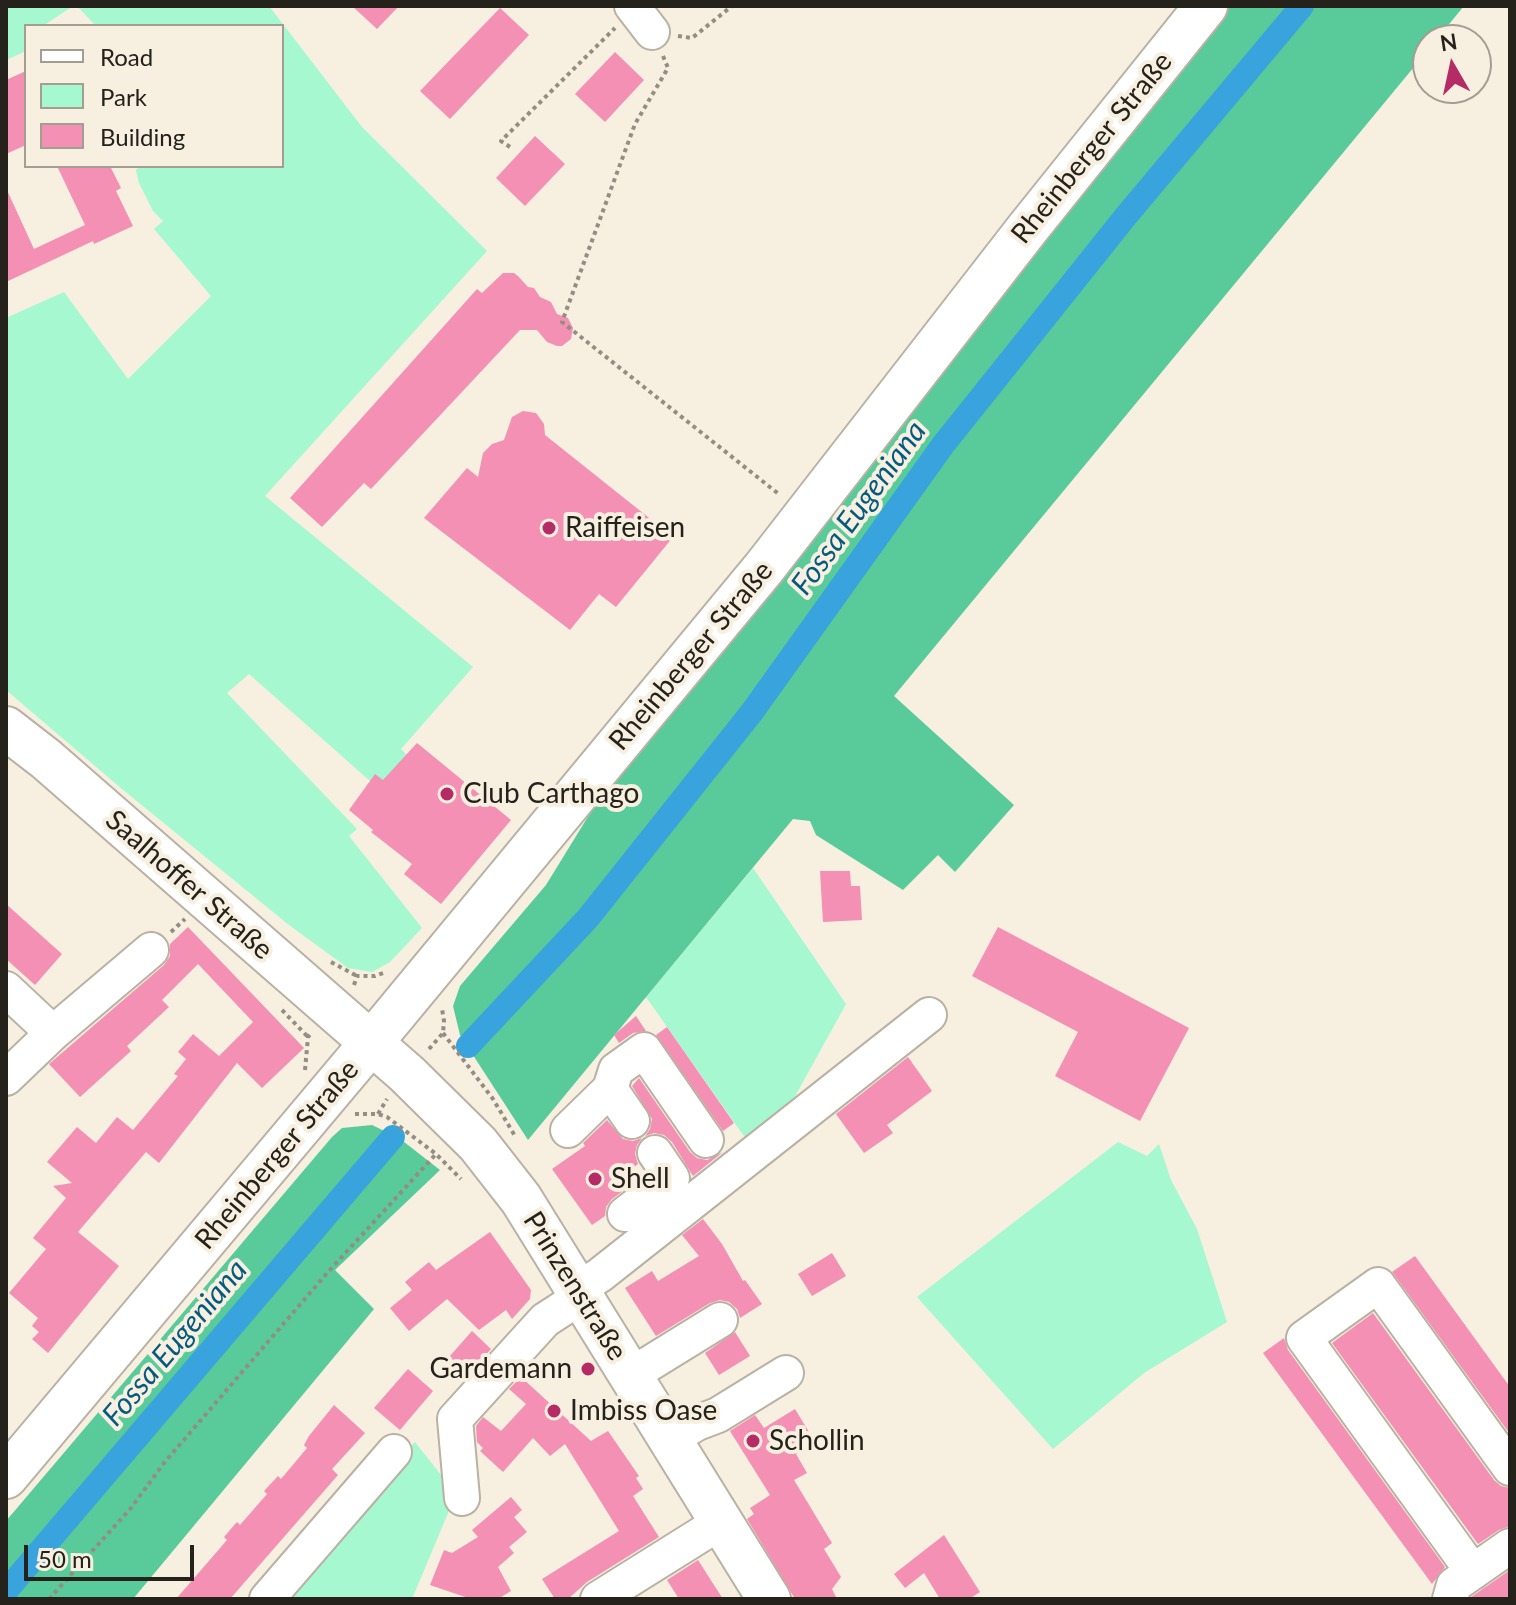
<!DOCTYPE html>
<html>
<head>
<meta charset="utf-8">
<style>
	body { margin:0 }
	#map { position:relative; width:1516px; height:1605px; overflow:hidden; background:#f7efe0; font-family:Lato,sans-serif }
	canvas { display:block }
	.frame { position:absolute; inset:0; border:8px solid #25221c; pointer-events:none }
	.legend { position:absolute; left:24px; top:24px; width:260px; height:144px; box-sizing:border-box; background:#f7efe0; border:2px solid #a39d92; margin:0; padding:10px 14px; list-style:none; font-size:24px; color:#25221c }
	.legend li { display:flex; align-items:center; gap:16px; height:40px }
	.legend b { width:40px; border:2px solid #a39d92 }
	.north { position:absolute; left:1412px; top:24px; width:80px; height:80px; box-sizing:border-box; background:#f7efe0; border:2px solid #a39d92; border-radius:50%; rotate:351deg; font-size:22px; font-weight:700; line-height:32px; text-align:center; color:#25221c }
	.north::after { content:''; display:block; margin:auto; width:28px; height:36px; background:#b52b66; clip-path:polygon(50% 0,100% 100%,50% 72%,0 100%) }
	.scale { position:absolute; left:24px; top:1545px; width:170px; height:36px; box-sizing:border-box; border:4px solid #25221c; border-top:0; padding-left:10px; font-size:24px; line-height:28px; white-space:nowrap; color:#25221c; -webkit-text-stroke:6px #f7efe0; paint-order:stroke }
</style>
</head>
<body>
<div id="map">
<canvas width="1516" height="1605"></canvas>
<div class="frame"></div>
<ul class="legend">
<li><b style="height:10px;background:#fff"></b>Road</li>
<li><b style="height:22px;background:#a5f8d0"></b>Park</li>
<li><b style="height:22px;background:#f390b4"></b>Building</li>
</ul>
<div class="north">N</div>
<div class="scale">50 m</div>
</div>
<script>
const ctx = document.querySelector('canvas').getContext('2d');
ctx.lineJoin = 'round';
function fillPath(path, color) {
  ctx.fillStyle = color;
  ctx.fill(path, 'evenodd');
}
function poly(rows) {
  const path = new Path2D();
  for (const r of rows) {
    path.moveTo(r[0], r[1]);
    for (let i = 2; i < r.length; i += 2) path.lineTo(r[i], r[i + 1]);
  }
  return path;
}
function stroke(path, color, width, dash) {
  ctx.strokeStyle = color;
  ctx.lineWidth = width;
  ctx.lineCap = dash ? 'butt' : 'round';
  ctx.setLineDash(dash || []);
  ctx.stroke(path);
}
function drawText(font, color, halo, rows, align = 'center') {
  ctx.font = font + ' Lato,sans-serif';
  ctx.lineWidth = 8;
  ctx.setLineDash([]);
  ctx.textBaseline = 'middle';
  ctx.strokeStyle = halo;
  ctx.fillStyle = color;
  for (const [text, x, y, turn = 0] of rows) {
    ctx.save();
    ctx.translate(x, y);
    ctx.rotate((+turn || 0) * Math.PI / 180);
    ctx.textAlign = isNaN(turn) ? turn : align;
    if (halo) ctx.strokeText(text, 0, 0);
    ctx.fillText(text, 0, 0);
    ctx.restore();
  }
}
const green = poly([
	[6,6,73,6,43,26,26,26,26,51,6,60],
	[77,6,269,6,362,127,487,251,265,496,473,667,401,749,409,757,388,782,370,781,249,674,227,693,357,829,349,836,422,928,390,962,372,972,348,968,289,925,122,789,6,690,6,318,64,292,128,379,211,296,154,229,163,221,153,211,139,183,136,170,141,166,282,166,282,26,96,26],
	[753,868,846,1004,782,1120,751,1146,646,997],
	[1118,1142,1147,1156,1159,1144,1171,1180,1197,1229,1227,1322,1144,1373,1053,1449,917,1297],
	[415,1442,456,1494,412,1599,278,1599]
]);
const forest = poly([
	[1219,6,1464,6,1436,40,1428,40,1428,50,894,696,1014,805,955,872,938,855,903,890,816,835,810,821,793,819,528,1140,460,1035,453,1006,460,986,546,885,589,815,926,376],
	[372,1125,399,1138,440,1170,335,1270,374,1309,133,1599,6,1599,6,1521,332,1137,342,1128]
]);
const canal = poly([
	[468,1046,588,918,752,712,943,445,1126,216,1302,6],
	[6,1591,393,1137]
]);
const building = poly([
	[352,6,399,6,377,29],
	[500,8,529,35,450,119,420,91],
	[615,52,644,80,605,122,575,94],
	[26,71,26,145,6,154,6,80],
	[535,136,565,164,525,206,496,178],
	[57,166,110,166,121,188,116,191,133,226,94,244,93,241,6,282,6,188,34,249,85,225],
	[503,273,514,273,518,276,528,287,534,288,540,297,551,302,557,314,568,318,573,328,571,339,562,346,557,346,547,342,537,330,520,330,371,489,364,483,322,527,290,498,477,289,482,293],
	[523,411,536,413,544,424,545,435,673,537,616,607,599,594,570,630,424,518,467,468,478,477,483,453,492,444,504,440,512,417],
	[417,743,511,820,441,904,404,874,412,864,371,832,373,830,349,810,375,774,383,780],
	[820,871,850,871,851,886,860,886,862,920,823,922],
	[6,904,62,954,35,985,6,959],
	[188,927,304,1048,262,1088,237,1063,159,1163,146,1152,78,1232,119,1266,48,1353,32,1339,39,1332,32,1326,38,1318,9,1293,46,1249,33,1238,66,1198,53,1186,72,1183,47,1162,77,1127,96,1143,117,1117,133,1130,178,1076,174,1074,186,1059,178,1052,193,1034,219,1056,253,1022,198,964,162,1000,169,1007,127,1046,131,1051,80,1097,49,1064,164,965,170,956,170,944],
	[998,927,1189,1028,1140,1121,1055,1076,1078,1032,972,976],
	[636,1016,646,1031,633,1033,619,1043,614,1035],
	[667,1027,734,1123,723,1131,656,1035],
	[908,1057,932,1091,887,1125,893,1133,864,1153,836,1114],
	[639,1078,690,1152,697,1158,707,1160,723,1152,693,1176,672,1142,664,1135,654,1133,645,1136,650,1129,652,1119,632,1086],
	[607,1120,623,1139,633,1141,642,1138,637,1145,635,1154,638,1164,623,1175,631,1185,612,1199,606,1207,605,1216,592,1225,552,1169,585,1146,583,1143],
	[703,1219,722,1244,743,1281,745,1280,762,1304,740,1318,737,1309,729,1302,720,1300,710,1303,656,1336,625,1288,652,1271,658,1281,699,1256,682,1235],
	[490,1232,531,1290,530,1299,512,1319,506,1310,479,1330,447,1299,409,1331,390,1308,412,1290,405,1282,429,1262,436,1270],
	[832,1253,846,1276,812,1296,798,1274],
	[1415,1256,1510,1387,1510,1434,1392,1272],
	[1373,1313,1494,1480,1501,1486,1510,1488,1510,1526,1499,1530,1478,1544,1332,1343],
	[472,1331,491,1349,468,1375,449,1357],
	[735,1332,750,1356,719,1375,705,1353],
	[1284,1338,1288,1350,1445,1567,1432,1584,1263,1353],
	[408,1369,433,1391,400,1430,374,1408],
	[521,1377,591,1441,608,1431,639,1476,636,1478,643,1489,633,1496,659,1537,587,1582,568,1599,555,1599,542,1579,619,1531,565,1444,550,1456,533,1438,503,1472,480,1451,483,1448,477,1442,476,1426,483,1417,501,1431,526,1404,509,1389],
	[334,1405,365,1433,332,1469,338,1475,230,1599,176,1599,227,1540,224,1537,230,1530,237,1522,240,1525,267,1494,264,1491,278,1476,281,1479,307,1448,304,1445,309,1436],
	[795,1409,815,1442,796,1454,807,1473,794,1480,832,1543,824,1549,841,1577,832,1589,837,1599,795,1599,747,1519,754,1514,750,1508,770,1495,730,1431,755,1415,764,1428],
	[511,1497,522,1510,514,1517,527,1532,509,1547,514,1553,498,1567,511,1591,498,1599,471,1599,430,1585,444,1550,452,1553,478,1537,472,1530],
	[944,1535,980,1592,969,1599,940,1599,924,1573,905,1588,894,1574],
	[698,1560,712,1582,723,1599,679,1599,667,1580],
	[1510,1570,1510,1599,1471,1598,1471,1597]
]);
const path = poly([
	[678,36,692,38,732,6],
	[663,56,668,68,635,124,562,322,780,495],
	[510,147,501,141,615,28],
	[171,932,185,919],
	[331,962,357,976],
	[354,985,357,976,375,976,386,972],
	[282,1010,308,1037],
	[443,1033,493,1099,515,1136],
	[429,1049,443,1033,444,1021,442,1009],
	[305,1070,308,1037,311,1033],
	[355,1114,378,1114,387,1117,436,1154,461,1179],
	[378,1114,387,1099],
	[49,1599,131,1508,164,1463,328,1272,436,1154]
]);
const minor = poly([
	[632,6,652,32],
	[6,989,53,1033,6,1078],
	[53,1033,151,950],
	[610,1089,632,1121],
	[568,1130,610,1089,616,1070,644,1050,706,1140],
	[625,1214,672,1178,655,1153],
	[578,1289,600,1275,929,1015],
	[631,1375,720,1320],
	[670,1439,697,1423,718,1415,786,1373],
	[462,1498,455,1419,545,1320,582,1296],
	[1473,1572,1304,1338,1378,1285,1510,1468],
	[267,1599,394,1452],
	[598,1599,721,1522],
	[1450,1599,1454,1585,1510,1546]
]);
const major = poly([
	[6,728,46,759,407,1074,478,1144,521,1199,769,1599],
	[6,1477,371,1043,764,568,1028,228,1206,6]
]);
const markers = [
	[549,528,8,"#b52b66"],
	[447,794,8,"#b52b66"],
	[595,1179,8,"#b52b66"],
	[588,1369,8,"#b52b66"],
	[554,1411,8,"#b52b66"],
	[753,1441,8,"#b52b66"]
];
const streetNames = [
	["Rheinberger Straße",1092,148,-51],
	["Rheinberger Straße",691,656,-50],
	["Saalhoffer Straße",189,885,41],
	["Rheinberger Straße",277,1155,-50],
	["Prinzenstraße",575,1286,58]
];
const poiNames = [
	["Raiffeisen",565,528],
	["Club Carthago",463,794],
	["Shell",611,1179],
	["Gardemann",572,1369,"right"],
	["Imbiss Oase",570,1411],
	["Schollin",769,1441]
];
const waterNames = [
	["Fossa Eugeniana",859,508,-54],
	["Fossa Eugeniana",175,1343,-50]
];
fillPath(green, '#a5f8d0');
fillPath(forest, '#59ca99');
stroke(canal, '#38a3dc', 24);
fillPath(building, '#f390b4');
stroke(minor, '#b9b2a3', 38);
stroke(major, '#b9b2a3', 46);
stroke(path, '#938d82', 4, [4, 4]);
stroke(minor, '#fff', 34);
stroke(major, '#fff', 42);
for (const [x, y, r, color] of markers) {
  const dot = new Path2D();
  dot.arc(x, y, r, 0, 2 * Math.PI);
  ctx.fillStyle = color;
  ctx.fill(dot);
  stroke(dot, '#f7efe0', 3);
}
drawText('28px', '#25221c', '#f7efe0', streetNames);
drawText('28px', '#25221c', '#f7efe0', poiNames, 'left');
drawText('italic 30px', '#045a7f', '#f7efe0', waterNames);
</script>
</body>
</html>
